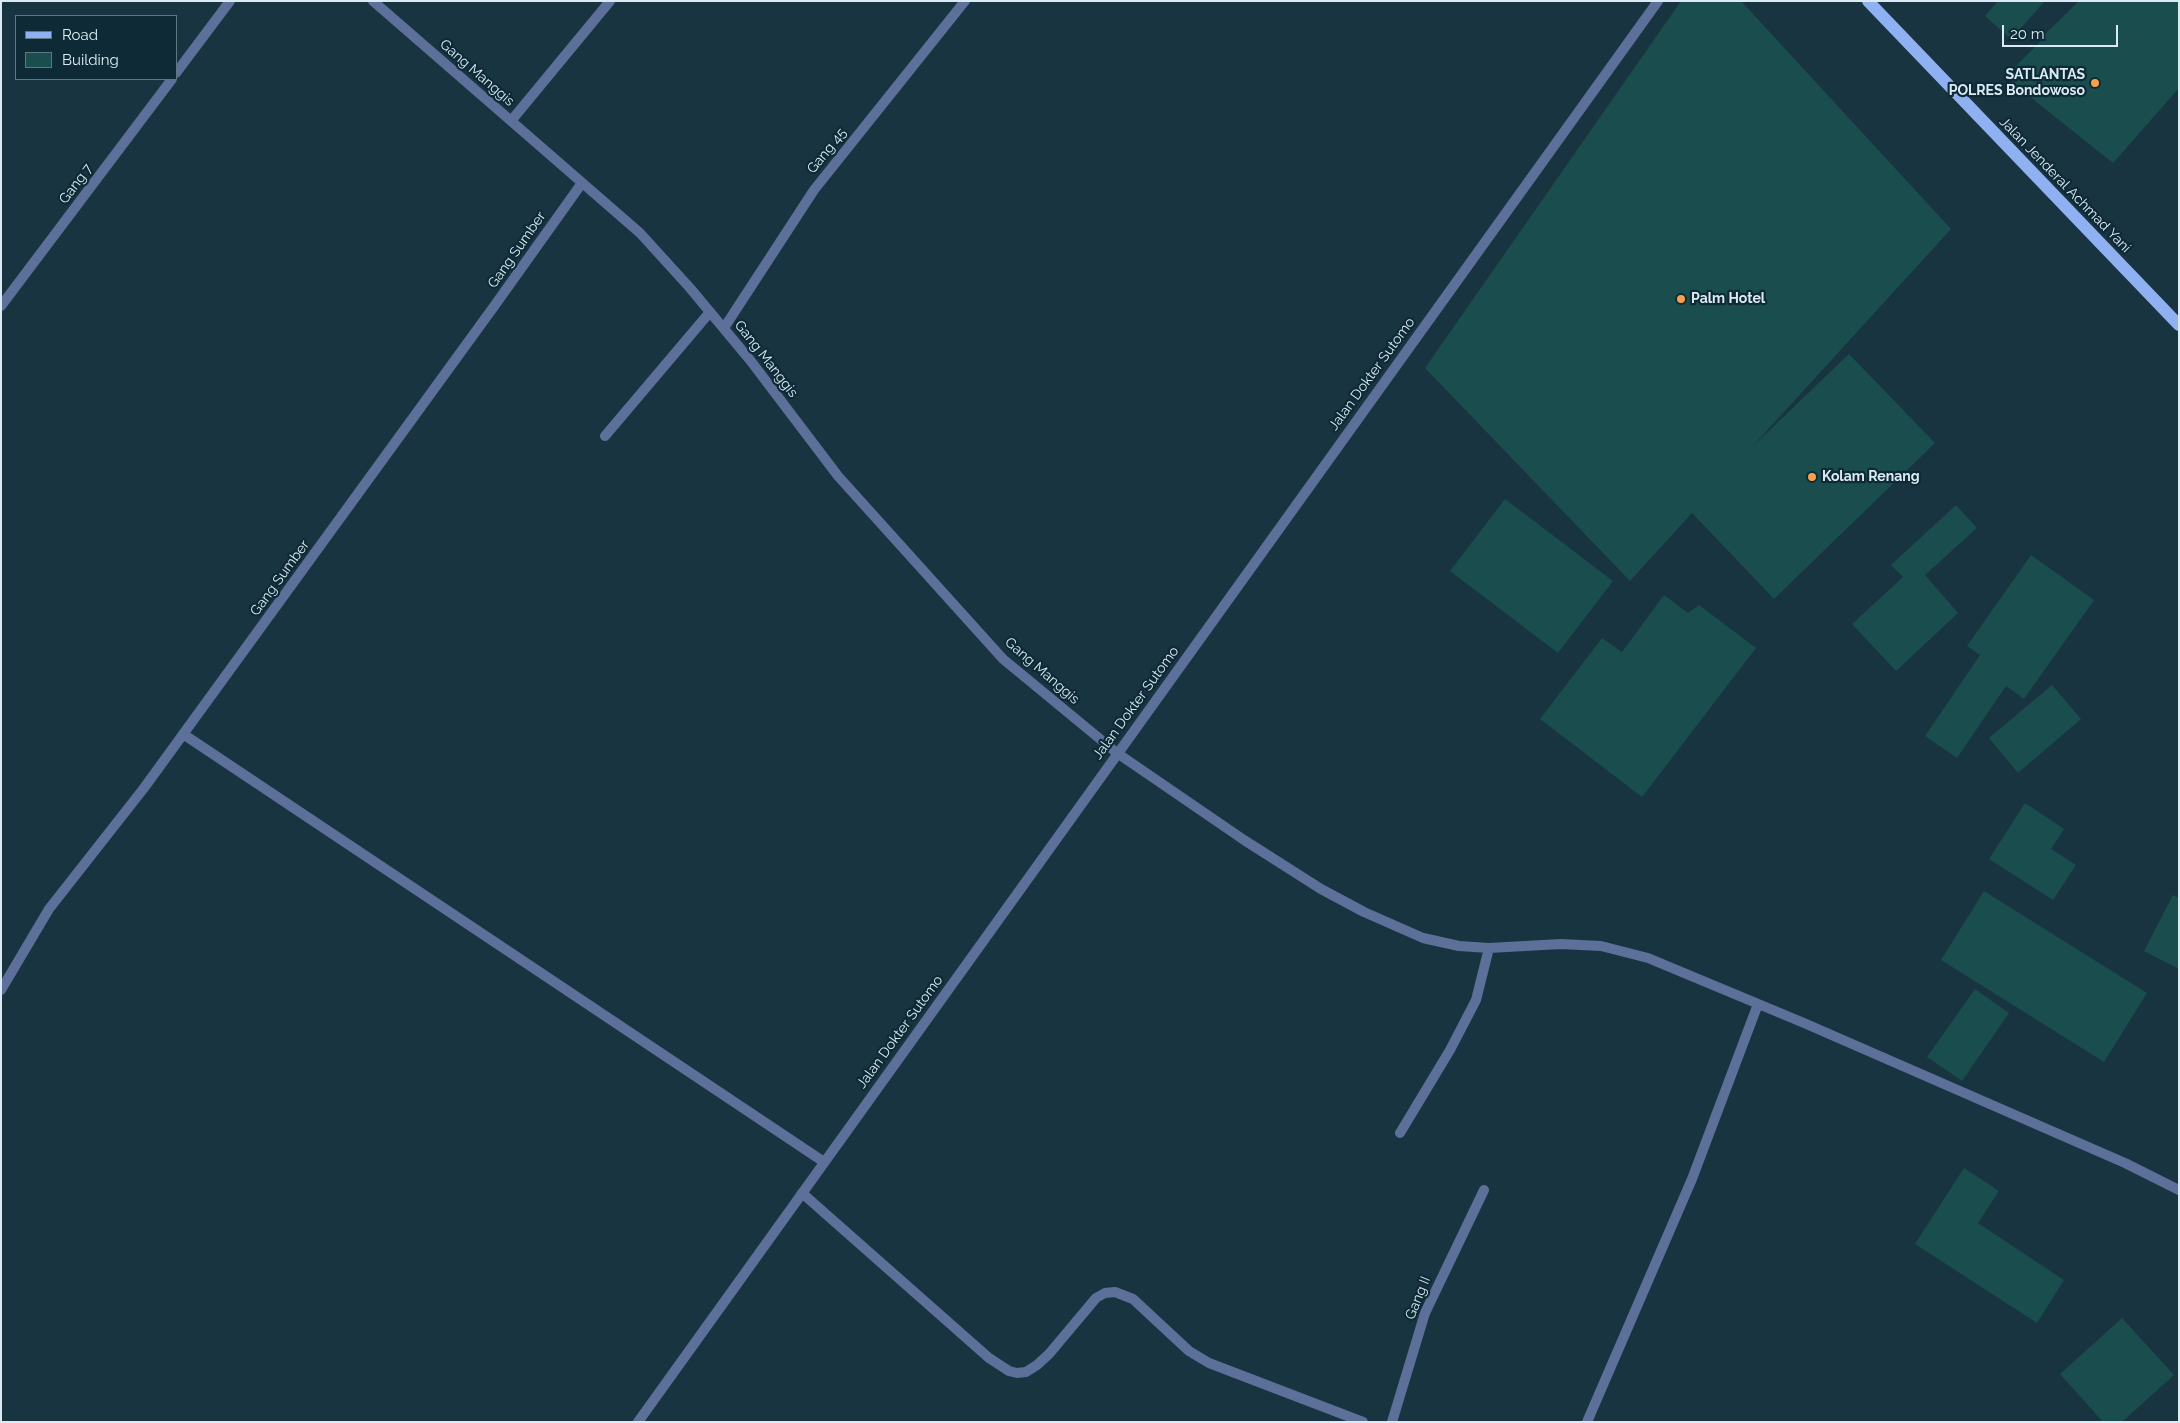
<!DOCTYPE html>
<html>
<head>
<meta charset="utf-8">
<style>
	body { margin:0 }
	#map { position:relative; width:2180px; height:1423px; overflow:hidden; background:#193441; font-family:Raleway,sans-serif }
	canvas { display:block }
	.frame { position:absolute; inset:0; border:2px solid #dbebf3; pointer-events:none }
	.legend { position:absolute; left:15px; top:15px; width:162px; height:65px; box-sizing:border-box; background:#0e2a36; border:1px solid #607782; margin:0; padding:6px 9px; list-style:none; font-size:15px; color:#dbebf3 }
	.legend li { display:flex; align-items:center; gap:10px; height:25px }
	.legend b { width:25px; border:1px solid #607782 }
	.scale { position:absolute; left:2002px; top:25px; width:116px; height:22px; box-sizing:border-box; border:2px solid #dbebf3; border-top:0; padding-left:6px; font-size:15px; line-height:18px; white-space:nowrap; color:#dbebf3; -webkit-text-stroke:4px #0e2a36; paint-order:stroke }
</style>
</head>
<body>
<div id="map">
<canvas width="2180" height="1423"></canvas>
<div class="frame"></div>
<ul class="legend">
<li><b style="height:6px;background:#8fb0f1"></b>Road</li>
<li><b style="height:14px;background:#194d4e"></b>Building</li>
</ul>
<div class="scale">20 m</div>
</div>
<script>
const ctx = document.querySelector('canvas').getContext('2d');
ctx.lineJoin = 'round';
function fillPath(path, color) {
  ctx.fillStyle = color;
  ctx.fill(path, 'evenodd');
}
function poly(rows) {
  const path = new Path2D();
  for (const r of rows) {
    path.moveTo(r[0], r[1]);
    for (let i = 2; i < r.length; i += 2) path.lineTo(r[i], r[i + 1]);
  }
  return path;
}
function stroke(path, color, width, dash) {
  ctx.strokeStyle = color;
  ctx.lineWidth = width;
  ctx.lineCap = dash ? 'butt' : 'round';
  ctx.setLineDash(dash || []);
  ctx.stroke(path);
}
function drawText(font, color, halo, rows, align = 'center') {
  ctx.font = font + ' Raleway,sans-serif';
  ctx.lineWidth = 4.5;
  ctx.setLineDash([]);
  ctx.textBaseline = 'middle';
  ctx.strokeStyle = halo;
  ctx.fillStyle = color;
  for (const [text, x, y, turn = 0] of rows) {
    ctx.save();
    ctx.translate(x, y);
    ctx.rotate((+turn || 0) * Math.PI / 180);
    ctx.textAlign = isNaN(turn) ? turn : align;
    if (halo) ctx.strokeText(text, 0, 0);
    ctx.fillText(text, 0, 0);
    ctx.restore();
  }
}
const building = poly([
	[1681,1,1741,1,1951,229,1753,446,1849,354,1935,443,1774,599,1692,513,1630,581,1425,368],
	[1998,1,2045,1,2011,39,1985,16],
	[2079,1,2179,1,2179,88,2113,163,2005,77,2041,41,2039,40],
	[1505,499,1613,581,1558,653,1450,571],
	[1956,505,1977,528,1925,575,1958,613,1896,671,1852,624,1903,577,1891,565],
	[2031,555,2094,600,2024,699,2006,686,1957,758,1925,736,1980,655,1967,646],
	[1664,595,1688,613,1699,605,1756,648,1642,797,1540,719,1602,638,1622,652],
	[2052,685,2081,719,2018,773,1989,738],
	[2025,803,2064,829,2051,849,2076,865,2053,900,1989,859],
	[1984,891,2147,993,2104,1062,1941,960],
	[2173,895,2179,898,2179,969,2144,951],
	[1975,989,2009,1013,1962,1081,1927,1057],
	[1964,1168,1999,1191,1978,1223,2064,1280,2037,1323,1915,1244],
	[2122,1318,2174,1375,2122,1422,2103,1422,2060,1374]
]);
const minor = poly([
	[373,1,640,233,690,288,750,360,838,476,1003,659,1117,753,1244,840,1321,889,1364,912,1423,938,1459,946,1489,948,1561,944,1601,946,1648,958,1804,1023,2125,1163,2179,1190],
	[176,73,230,1],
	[511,121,610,1],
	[1,306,172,79],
	[724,328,814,190,965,1],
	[605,436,710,312],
	[183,734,824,1162],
	[1,990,49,909,144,788,495,305,582,183],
	[1400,1133,1450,1050,1476,1000,1489,948],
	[802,1193,989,1358,1009,1371,1017,1373,1026,1372,1037,1365,1049,1354,1096,1298,1105,1293,1115,1292,1133,1299,1189,1351,1209,1363,1363,1422],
	[1392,1422,1425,1313,1484,1190],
	[1587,1422,1692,1179,1758,1004]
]);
const tertiary = poly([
	[638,1422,1658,1]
]);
const primary = poly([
	[1868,1,2179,325]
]);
const markers = [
	[2095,83,5,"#f9a04d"],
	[1681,299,5,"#f9a04d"],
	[1812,477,5,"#f9a04d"]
];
const streetNames = [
	["Gang Manggis",477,73,41],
	["Gang 45",827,151,-51],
	["Gang 7",76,184,-53],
	["Jalan Jenderal Achmad Yani",2065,185,46],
	["Gang Sumber",517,250,-55],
	["Gang Manggis",766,359,52],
	["Jalan Dokter Sutomo",1372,374,-54],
	["Gang Sumber",280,578,-54],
	["Gang Manggis",1042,671,41],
	["Jalan Dokter Sutomo",1136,703,-54],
	["Jalan Dokter Sutomo",900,1032,-54],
	["Gang II",1418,1298,-68]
];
const poiNames = [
	["SATLANTAS",2085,75,"right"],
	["POLRES Bondowoso",2085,91,"right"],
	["Palm Hotel",1691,299],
	["Kolam Renang",1822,477]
];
fillPath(building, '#194d4e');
stroke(minor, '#5c7099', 10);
stroke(tertiary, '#5c7099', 10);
stroke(primary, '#8fb0f1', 12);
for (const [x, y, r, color] of markers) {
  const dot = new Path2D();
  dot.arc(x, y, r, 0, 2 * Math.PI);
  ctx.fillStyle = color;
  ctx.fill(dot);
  stroke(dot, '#0e2a36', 2);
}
drawText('14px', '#dbebf3', '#0e2a36', streetNames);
drawText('bold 14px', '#dbebf3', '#0e2a36', poiNames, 'left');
</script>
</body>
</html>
